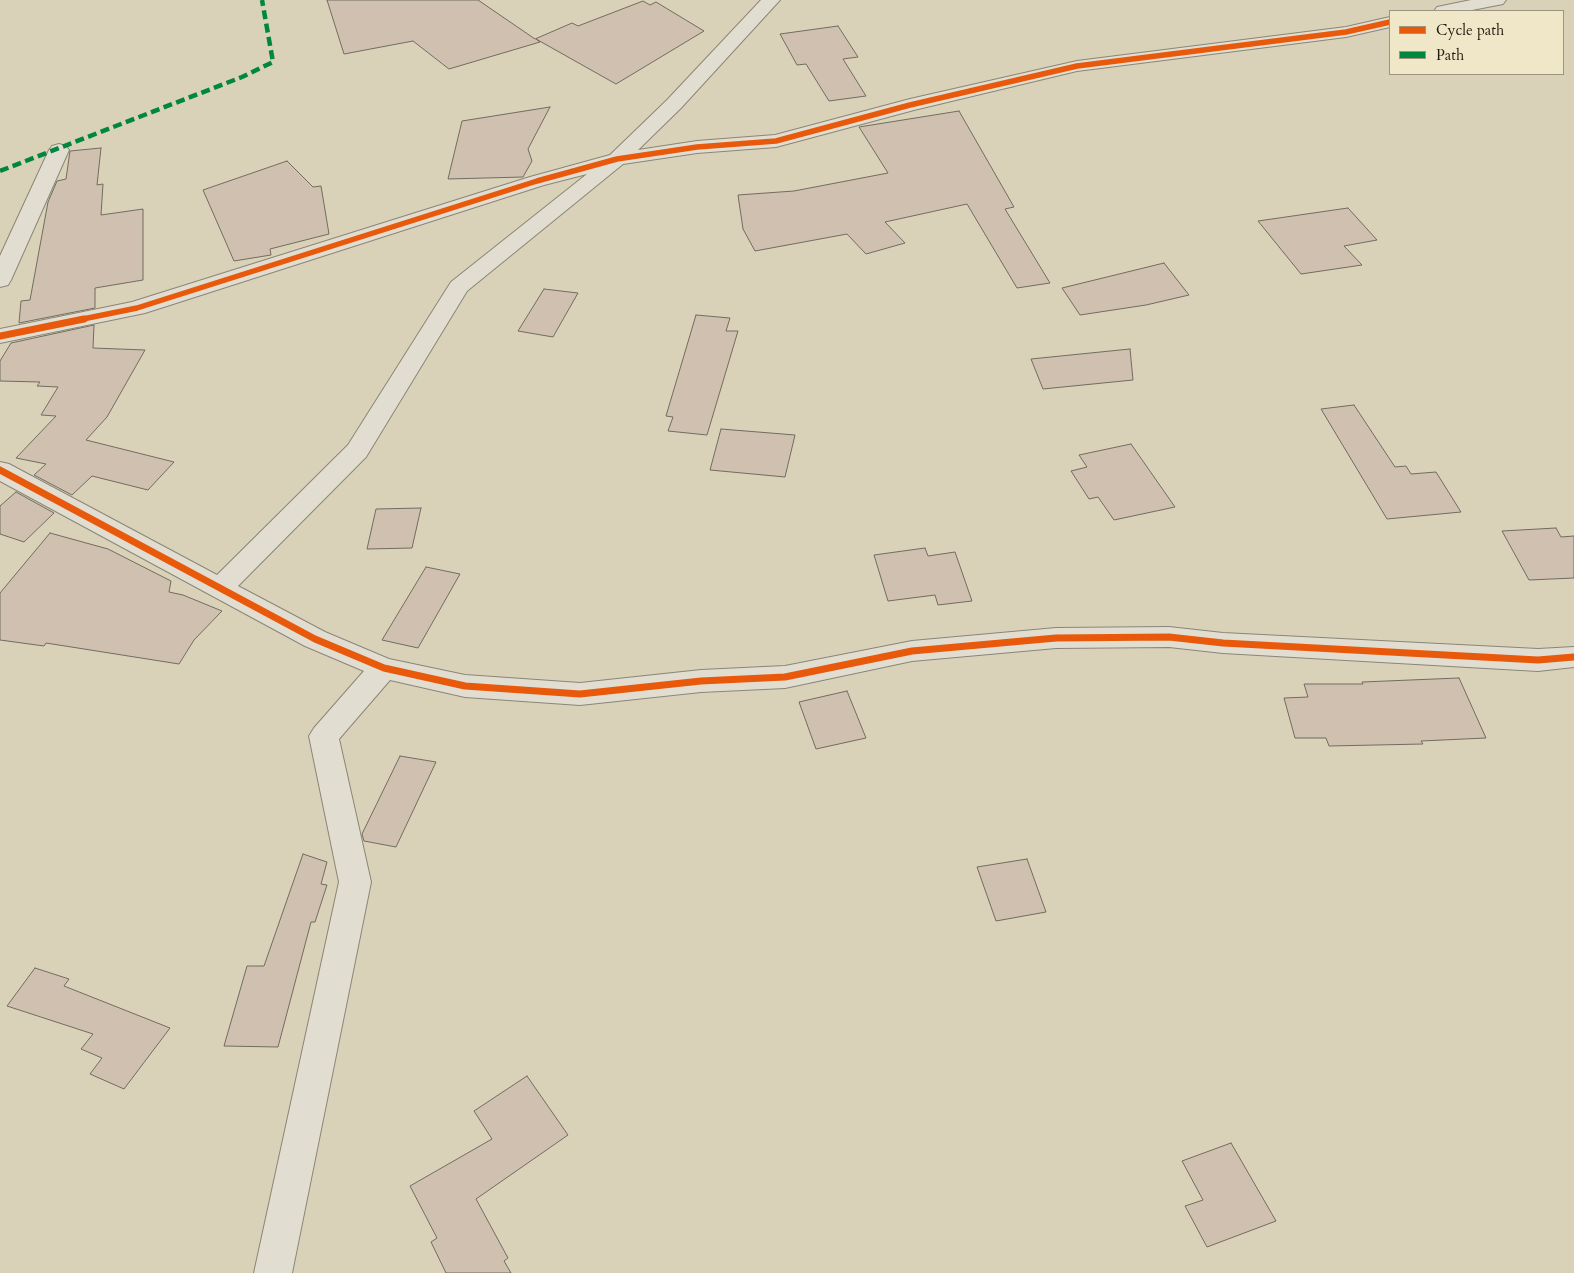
<!DOCTYPE html>
<html>
<head>
<meta charset="utf-8">
<style>
	body { margin:0 }
	#map { position:relative; width:1574px; height:1273px; overflow:hidden; background:#d9d2b8; font-family:Cardo,serif }
	canvas { display:block }
	.legend { position:absolute; left:1389px; top:10px; width:175px; height:65px; box-sizing:border-box; background:#efe7c8; border:1px solid #9d957e; margin:0; padding:6px 9px; list-style:none; font-size:15px; color:#231a0f }
	.legend li { display:flex; align-items:center; gap:10px; height:25px }
	.legend b { width:25px; border:1px solid #9d957e }
</style>
</head>
<body>
<div id="map">
<canvas width="1574" height="1273"></canvas>
<ul class="legend">
<li><b style="height:6px;background:#e8590c"></b>Cycle path</li>
<li><b style="height:6px;background:#00873e"></b>Path</li>
</ul>
</div>
<script>
const ctx = document.querySelector('canvas').getContext('2d');
ctx.lineJoin = 'round';
function fillPath(path, color) {
  ctx.fillStyle = color;
  ctx.fill(path, 'evenodd');
}
function poly(rows) {
  const path = new Path2D();
  for (const r of rows) {
    path.moveTo(r[0], r[1]);
    for (let i = 2; i < r.length; i += 2) path.lineTo(r[i], r[i + 1]);
  }
  return path;
}
function stroke(path, color, width, dash) {
  ctx.strokeStyle = color;
  ctx.lineWidth = width;
  ctx.lineCap = dash ? 'butt' : 'round';
  ctx.setLineDash(dash || []);
  ctx.stroke(path);
}
const building = poly([
	[327,0,478,0,535,39,572,23,578,26,643,1,650,5,656,2,704,31,616,84,536,39,540,42,449,69,413,41,344,54,327,0],
	[838,26,858,57,843,59,866,96,829,101,806,64,797,65,780,34,838,26],
	[550,107,528,149,532,161,523,177,448,179,462,121,550,107],
	[959,111,1014,207,1005,209,1050,283,1017,288,967,204,885,222,905,243,866,254,847,234,755,251,743,229,738,195,794,191,888,173,859,127,959,111],
	[101,148,97,185,103,184,101,215,143,209,143,280,95,288,95,308,19,323,21,301,30,300,48,202,57,181,66,179,70,151,101,148],
	[287,161,313,187,321,186,329,234,270,249,271,255,234,261,203,190,287,161],
	[1348,208,1377,240,1344,246,1362,265,1301,274,1258,221,1348,208],
	[1164,263,1189,295,1146,305,1080,315,1062,288,1164,263],
	[544,289,578,293,553,337,518,331,544,289],
	[696,315,730,318,726,331,738,331,707,435,668,431,673,417,666,416,696,315],
	[94,325,93,348,145,350,107,417,86,440,174,462,148,490,92,476,72,495,34,475,46,464,16,458,56,416,41,415,58,387,37,386,40,382,0,381,0,361,11,343,94,325],
	[1130,349,1133,380,1043,389,1031,359,1130,349],
	[1354,405,1395,467,1406,466,1411,474,1436,472,1461,512,1387,519,1321,409,1354,405],
	[721,429,795,435,785,477,710,470,721,429],
	[1131,444,1175,507,1114,520,1098,497,1089,499,1071,471,1087,467,1079,455,1131,444],
	[16,492,54,513,24,542,0,534,0,506,16,492],
	[421,508,412,548,367,549,376,509,421,508],
	[1556,528,1561,537,1574,536,1574,578,1529,580,1502,531,1556,528],
	[50,533,108,549,171,581,169,592,183,595,222,611,194,640,179,664,46,643,44,646,0,640,0,593,50,533],
	[925,548,928,556,955,552,972,601,938,605,935,595,888,601,874,555,925,548],
	[426,567,460,574,418,648,382,640,426,567],
	[1459,678,1486,738,1421,741,1423,744,1329,746,1326,738,1295,738,1284,698,1308,697,1304,684,1363,684,1362,682,1459,678],
	[847,691,866,738,816,749,799,702,847,691],
	[400,756,436,762,396,847,364,841,362,834,400,756],
	[303,854,327,862,321,884,327,885,315,922,311,922,278,1047,224,1046,247,966,264,966,303,854],
	[1027,859,1046,912,996,921,977,867,1027,859],
	[35,968,69,979,64,986,170,1028,124,1089,90,1074,102,1058,81,1049,93,1034,7,1006,35,968],
	[527,1076,568,1135,476,1199,508,1258,504,1261,511,1273,446,1273,431,1242,437,1238,410,1186,492,1139,474,1111,527,1076],
	[1231,1143,1276,1221,1207,1247,1185,1206,1203,1200,1182,1161,1231,1143]
]);
const street = poly([
	[761,0,780,0,681,108,638,150,697,141,775,135,910,99,1077,61,1346,27,1390,17,1390,27,1346,37,1077,71,914,110,776,147,697,153,623,164,467,291,366,457,238,586,325,632,389,659,465,675,580,683,701,670,785,666,912,641,1056,628,1169,627,1223,633,1538,649,1574,647,1574,667,1538,671,1223,653,1169,647,1056,648,912,661,785,688,701,692,580,705,465,697,390,680,339,739,371,882,292,1273,254,1273,339,882,309,736,314,728,364,671,305,646,0,481,0,462,9,464,217,575,348,445,451,282,587,174,544,185,145,313,0,343,0,329,132,302,530,177,610,155,667,100,761,0],
	[1471,0,1506,0,1503,4,1467,11,1434,11,1437,7,1471,0],
	[59,144,66,146,69,150,11,280,8,285,0,287,0,256,49,150,52,146,59,144]
]);
const quiet = poly([
	[0,171,242,77,273,62,262,0]
]);
const cyclewayFar1 = poly([
	[78,320,137,308,537,181,617,159,697,147,776,141,910,105,1077,66,1346,32,1390,22]
]);
const cycleway = poly([
	[0,336,84,319],
	[0,470,315,639,384,668,465,686,580,694,701,681,785,677,912,651,1056,638,1169,637,1223,643,1538,660,1574,657]
]);
fillPath(building, '#d0c0b0');
stroke(building, '#716c5f', 1);
stroke(street, '#8a8676', 2);
fillPath(street, '#e1ded1');
stroke(quiet, '#00873e', 4.5, [9, 4.5]);
stroke(cyclewayFar1, '#e8590c', 5.5);
stroke(cycleway, '#e8590c', 7);
</script>
</body>
</html>
